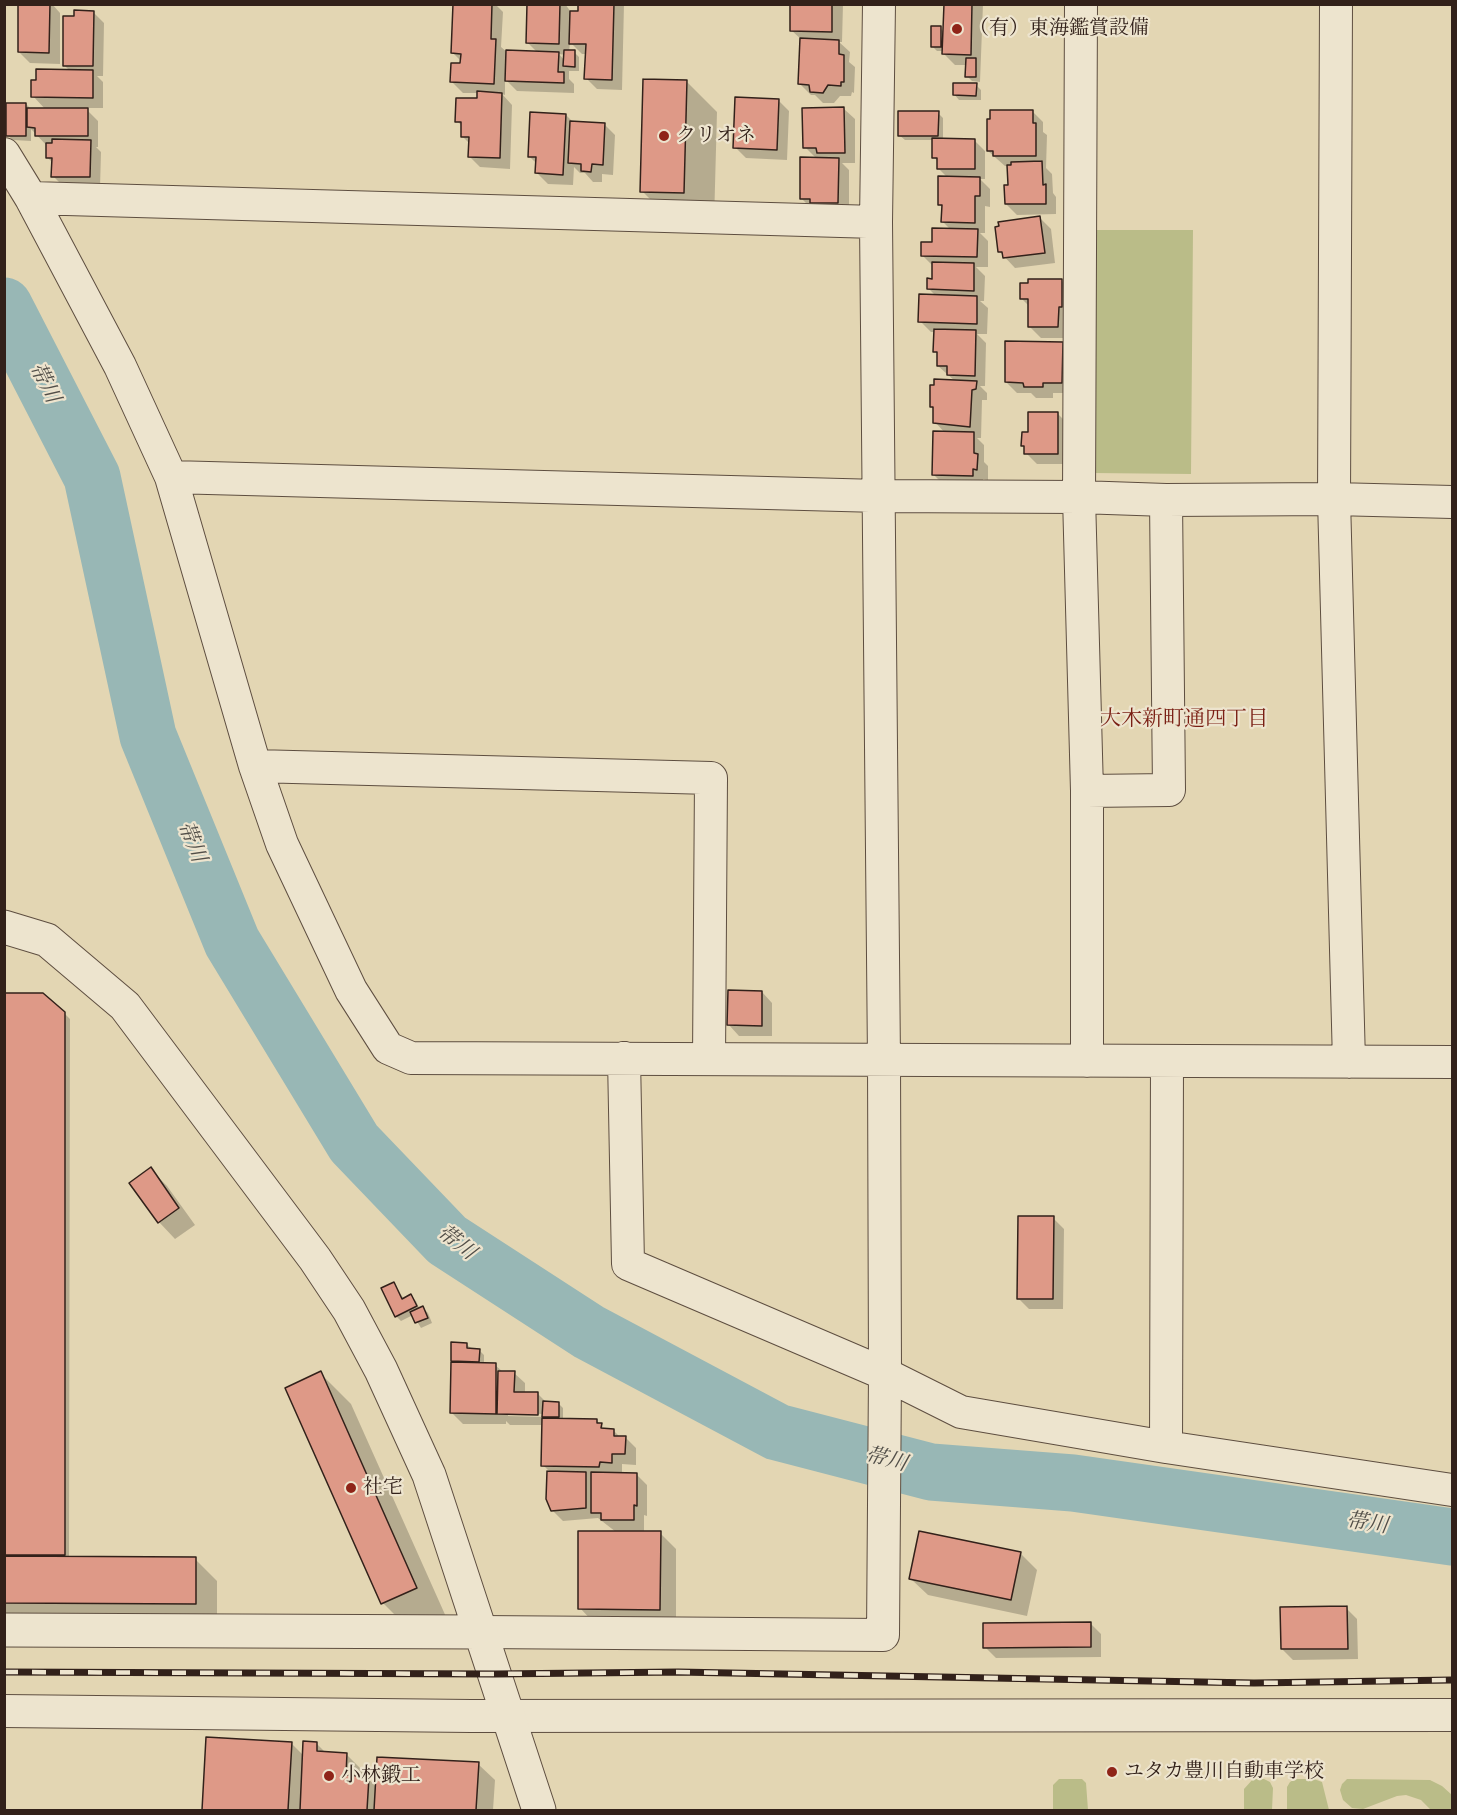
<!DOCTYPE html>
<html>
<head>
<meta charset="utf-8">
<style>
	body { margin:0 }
	#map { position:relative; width:1457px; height:1815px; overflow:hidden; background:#e3d6b3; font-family:"Gentium Book Plus",serif }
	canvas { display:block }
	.frame { position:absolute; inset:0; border:6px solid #32211a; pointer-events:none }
</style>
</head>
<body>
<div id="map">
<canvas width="1457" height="1815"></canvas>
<div class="frame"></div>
</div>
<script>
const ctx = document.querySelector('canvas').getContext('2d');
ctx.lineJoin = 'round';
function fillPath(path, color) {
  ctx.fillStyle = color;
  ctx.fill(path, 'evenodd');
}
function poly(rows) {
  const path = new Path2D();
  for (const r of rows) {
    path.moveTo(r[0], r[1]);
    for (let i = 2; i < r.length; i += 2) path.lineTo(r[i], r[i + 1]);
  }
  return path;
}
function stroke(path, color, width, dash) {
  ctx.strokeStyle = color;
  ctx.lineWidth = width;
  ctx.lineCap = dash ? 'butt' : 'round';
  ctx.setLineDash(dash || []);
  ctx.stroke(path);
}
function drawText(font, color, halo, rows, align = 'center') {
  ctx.font = font + ' "Gentium Book Plus","Noto Serif JP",serif';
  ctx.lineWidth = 4.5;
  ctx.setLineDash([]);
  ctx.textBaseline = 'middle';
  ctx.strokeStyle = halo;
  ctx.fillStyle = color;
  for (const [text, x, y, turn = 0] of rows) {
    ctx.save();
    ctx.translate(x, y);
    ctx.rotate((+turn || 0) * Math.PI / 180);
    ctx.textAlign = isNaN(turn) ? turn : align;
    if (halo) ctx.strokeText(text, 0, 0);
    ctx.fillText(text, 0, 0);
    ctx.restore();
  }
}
const green = poly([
	[1095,230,1193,230,1191,474,1093,473],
	[1059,1779,1082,1779,1086,1783,1088,1810,1053,1810,1053,1785],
	[1253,1779,1264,1779,1270,1782,1273,1788,1272,1810,1244,1810,1244,1789],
	[1295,1779,1314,1779,1322,1782,1329,1810,1287,1810,1287,1787,1290,1782],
	[1347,1779,1430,1780,1442,1786,1452,1795,1452,1810,1431,1810,1421,1800,1406,1795,1397,1796,1363,1809,1352,1808,1343,1800,1340,1790,1342,1784]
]);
const shadow = poly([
	[20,4,52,4,60,13,60,64,30,63,19,52],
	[460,4,495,4,503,12,501,47,507,52,538,53,528,43,528,4,565,4,571,12,579,13,579,4,624,4,622,90,597,89,586,78,587,54,582,54,570,42,569,52,574,52,579,57,579,71,569,71,569,79,574,84,574,93,517,91,505,79,505,95,502,94,512,105,510,169,480,167,469,156,470,144,462,136,463,127,457,121,478,100,479,93,463,93,452,82,462,65,462,62,453,53],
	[559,54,565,55,565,61],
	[792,4,843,4,842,42,839,42,850,52,849,62,855,67,854,93,852,92,851,96,840,96,834,103,823,103,815,95,811,95,800,84,802,40,791,30],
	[945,4,983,4,980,82,972,81,967,76,967,65,955,65,944,54,944,51,937,51,932,46,940,28,944,32],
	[93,12,104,23,103,76,97,76,103,82,103,108,85,108,98,121,98,147,96,147,101,152,100,188,64,187,53,176,53,163,47,157,48,147,31,129,31,141,13,140,7,135,26,104,31,109,46,110,33,96,70,71,64,65,76,18],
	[686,81,717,112,714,223,673,222,642,191],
	[976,85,981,90,981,100,959,100,954,94],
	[778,100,789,111,787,160,746,158,735,147],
	[844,109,855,119,855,163,842,163,849,170,849,213,812,209,801,198,817,159,805,147],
	[1032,111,1043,122,1043,132,1047,135,1046,168,1052,174,1053,193,1056,197,1056,214,1017,215,1006,204,1009,186,1009,166,1005,166,988,151],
	[938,113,943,118,943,140,974,140,985,151,985,179,980,179,990,189,990,207,985,206,985,233,980,233,988,241,988,267,976,267,985,276,984,301,980,301,988,308,987,334,977,334,986,343,985,386,980,386,987,393,987,400,982,400,981,438,977,438,984,445,984,462,988,466,988,480,983,479,983,486,944,485,933,474,945,433,935,422,935,410,931,407,955,381,938,366,939,355,935,351,936,332,931,332,920,321,936,296,928,288,934,280,934,267,923,256,933,244,951,230,943,222,943,208,939,204,948,178,938,168,938,162,934,157,934,140,905,140,899,135],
	[566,115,573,122,604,124,615,135,613,175,602,174,602,182,593,182,585,173,580,173,574,167,573,185,548,184,537,173,537,164,530,157],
	[1040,218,1051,229,1055,263,1015,268,1000,252],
	[1062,281,1072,292,1069,338,1041,338,1030,327,1030,307,1021,298],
	[1062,343,1073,354,1073,393,1053,393,1053,398,1036,398,1031,393,1017,393,1006,382],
	[1058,414,1069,425,1068,464,1037,464,1026,453,1026,448,1023,445,1030,433],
	[762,992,772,1003,772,1036,739,1036,729,1025],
	[4,995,64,1013,70,1019,69,1558,195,1559,217,1581,217,1625,4,1624],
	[150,1169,167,1186,195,1225,175,1239,159,1222],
	[1053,1218,1064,1229,1063,1309,1029,1309,1018,1298],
	[393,1283,404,1299,411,1296,416,1301,420,1310,423,1308,428,1313,432,1323,421,1328,413,1315,401,1321,396,1316],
	[466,1344,472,1349,479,1350,484,1355,484,1364,495,1365,503,1372,514,1373,525,1383,525,1394,538,1394,547,1403,558,1403,563,1408,563,1420,597,1421,606,1430,613,1430,620,1437,625,1437,636,1448,636,1465,622,1464,622,1474,636,1474,647,1485,647,1516,644,1515,644,1533,660,1533,676,1549,676,1626,596,1625,580,1608,616,1532,598,1518,563,1521,552,1510,551,1473,543,1465,544,1425,510,1425,506,1421,506,1424,463,1424,452,1413,456,1364,453,1360],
	[508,1413,545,1414,545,1417,508,1416],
	[320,1373,351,1404,447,1619,414,1634,383,1603],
	[1021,1554,1037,1570,1027,1616,928,1595,911,1579],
	[1346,1608,1357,1619,1358,1659,1293,1660,1282,1649],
	[1090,1623,1101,1634,1101,1657,996,1658,985,1647],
	[207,1739,291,1743,304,1756,316,1743,326,1753,346,1754,363,1771,362,1778,368,1778,376,1787,478,1764,495,1780,493,1810,204,1810]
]);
const river = poly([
	[4,306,92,477,148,736,232,942,354,1143,447,1240,589,1332,777,1432,931,1472,1073,1483,1452,1537]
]);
const building = poly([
	[18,4,50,4,49,53,18,52,18,4],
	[453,4,492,4,491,39,496,39,494,84,450,82,451,63,460,63,461,54,451,53,453,4],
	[527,4,560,4,559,44,526,43,527,4],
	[578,4,614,4,612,80,584,79,586,44,569,44,570,11,578,11,578,4],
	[790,4,832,4,832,32,790,31,790,4],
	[944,4,972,4,971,55,942,54,944,4],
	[74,10,94,11,93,66,63,66,63,16,74,16,74,10],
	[931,26,941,26,941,47,931,47,931,26],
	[800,38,839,40,839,54,844,55,844,82,841,82,841,86,828,85,823,93,810,92,809,85,798,84,800,38],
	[506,50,559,52,558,72,564,72,564,83,505,81,506,50],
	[564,50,575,50,575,67,563,66,564,50],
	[966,58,976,58,976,77,965,77,966,58],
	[36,69,93,70,93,98,31,97,31,80,36,80,36,69],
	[643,79,687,80,684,193,640,192,643,79],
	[953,83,977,83,976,96,953,95,953,83],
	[477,91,502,93,500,158,468,157,469,137,461,137,461,122,455,122,456,98,477,98,477,91],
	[735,97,779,99,777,150,733,148,735,97],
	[6,103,26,103,26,136,6,136,6,103],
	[844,107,845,153,817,153,816,148,803,148,802,108,844,107],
	[27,108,88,108,88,136,35,136,35,128,27,127,27,108],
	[990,110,1033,110,1033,123,1036,123,1036,156,993,156,993,151,987,151,987,119,990,119,990,110],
	[898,111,939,111,938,136,898,136,898,111],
	[530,112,566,114,563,175,535,173,536,157,528,157,530,112],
	[570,121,605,123,603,165,592,164,591,172,581,171,581,164,568,163,570,121],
	[932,138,975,139,975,169,937,169,937,158,932,158,932,138],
	[52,139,91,140,90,177,51,177,52,158,46,158,46,143,52,143,52,139],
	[800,157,839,158,838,203,810,203,810,199,800,199,800,157],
	[1042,161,1043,185,1046,184,1046,204,1005,204,1004,185,1008,185,1007,165,1011,165,1011,162,1042,161],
	[938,176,980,177,980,196,975,196,975,223,941,222,942,205,938,205,938,176],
	[1040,216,1045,253,1003,258,1002,252,998,252,995,227,999,226,998,222,1040,216],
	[932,228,978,229,977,257,921,256,921,242,932,242,932,228],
	[932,262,974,263,974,291,927,289,927,278,932,279,932,262],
	[1028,279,1062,279,1062,307,1059,307,1058,327,1028,327,1028,299,1020,299,1020,283,1028,283,1028,279],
	[919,294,977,296,977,324,918,322,919,294],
	[934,329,976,330,975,376,947,375,947,366,937,366,937,352,933,352,934,329],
	[1005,341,1063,342,1062,383,1043,383,1043,387,1024,387,1023,383,1005,382,1005,341],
	[934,379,977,381,976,389,972,390,970,427,933,423,933,407,930,407,930,385,934,385,934,379],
	[1028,412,1058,412,1058,454,1024,454,1024,446,1021,446,1022,432,1028,432,1028,412],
	[933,431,974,432,974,453,978,454,977,470,973,469,973,476,932,475,933,431],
	[728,990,762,991,762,1026,727,1025,728,990],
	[4,993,43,993,65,1012,65,1555,4,1555,4,993],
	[151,1167,179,1208,158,1223,129,1183,151,1167],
	[1018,1216,1054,1216,1053,1299,1017,1299,1018,1216],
	[394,1282,402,1299,411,1294,417,1306,395,1317,381,1288,394,1282],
	[423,1306,428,1318,415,1323,410,1312,423,1306],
	[451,1342,467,1343,467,1348,480,1349,479,1362,451,1361,451,1342],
	[451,1362,496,1363,496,1414,450,1413,451,1362],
	[321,1371,417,1588,381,1604,285,1388,321,1371],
	[498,1371,515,1371,514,1392,538,1392,538,1415,497,1414,498,1371],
	[543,1401,559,1402,559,1417,542,1417,543,1401],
	[542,1418,597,1419,597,1423,602,1423,601,1428,614,1429,614,1436,626,1436,625,1454,612,1454,612,1463,600,1462,599,1467,541,1466,542,1418],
	[547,1471,586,1472,586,1508,551,1511,546,1499,547,1471],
	[591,1472,637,1473,637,1506,634,1505,634,1520,601,1520,601,1513,591,1513,591,1472],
	[578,1531,661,1531,660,1610,578,1609,578,1531],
	[919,1531,1021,1552,1011,1600,909,1579,919,1531],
	[4,1556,196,1557,196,1604,4,1603,4,1556],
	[1347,1606,1348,1649,1281,1649,1280,1607,1347,1606],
	[1091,1622,1091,1647,983,1648,983,1623,1091,1622],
	[206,1737,292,1742,288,1810,202,1810,206,1737],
	[303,1741,317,1742,317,1751,347,1753,346,1775,369,1777,367,1810,300,1810,303,1741],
	[377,1757,479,1762,476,1810,374,1810,377,1757]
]);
const minor = poly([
	[1081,4,1079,497,1087,791,1087,1061],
	[1336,4,1334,499,1349,1062],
	[4,154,31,198,120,366,171,477,255,766,282,844,351,990,388,1048,411,1058,1452,1062],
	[31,198,876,222],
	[171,477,879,496,1079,497,1166,500,1334,499,1452,502],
	[255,766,711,778,709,1059],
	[1087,791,1169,790,1166,500],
	[624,1058,628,1264,885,1374,961,1412,1166,1447,1167,1061],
	[1166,1447,1452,1490],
	[480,1632,883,1635,885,1374,884,1060,876,222,879,4],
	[4,1711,471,1716,1452,1715]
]);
const tertiary = poly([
	[4,927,47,940,125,1006,315,1259,349,1310,381,1370,429,1475,539,1810],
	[4,1630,480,1632]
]);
const rail = poly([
	[4,1672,495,1674,678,1672,1254,1683,1452,1680]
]);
const markers = [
	[957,29,6,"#8f2418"],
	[664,136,6,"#8f2418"],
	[351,1488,6,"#8f2418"],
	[1112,1772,6,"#8f2418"],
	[329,1776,6,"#8f2418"]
];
const poiNames = [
	["（有）東海鑑賞設備",969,29],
	["クリオネ",676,136],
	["社宅",363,1488],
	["ユタカ豊川自動車学校",1124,1772],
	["小林鍛工",341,1776]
];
const waterNames = [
	["帯川",44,383,63],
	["帯川",191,842,68],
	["帯川",456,1243,38],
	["帯川",886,1460,15],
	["帯川",1367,1524,8]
];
const neighbourhoodNames = [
	["大木新町通四丁目",1184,720]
];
fillPath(green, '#babc88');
fillPath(shadow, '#0003');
stroke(river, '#98b7b5', 57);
fillPath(building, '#de9987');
stroke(building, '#32211a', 1.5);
stroke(minor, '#5e4e40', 34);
stroke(tertiary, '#5e4e40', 35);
stroke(minor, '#ede4ce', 32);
stroke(tertiary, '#ede4ce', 33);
stroke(rail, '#32211a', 7);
stroke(rail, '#ede4ce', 4.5, [14]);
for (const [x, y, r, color] of markers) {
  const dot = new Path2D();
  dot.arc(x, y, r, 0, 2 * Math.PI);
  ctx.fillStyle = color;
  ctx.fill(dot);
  stroke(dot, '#ede4ce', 2);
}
drawText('20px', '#32211a', '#ede4ce', poiNames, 'left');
drawText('italic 21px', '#514e48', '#ede4ce', waterNames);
drawText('21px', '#7a1f14', '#ede4ce', neighbourhoodNames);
</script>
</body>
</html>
